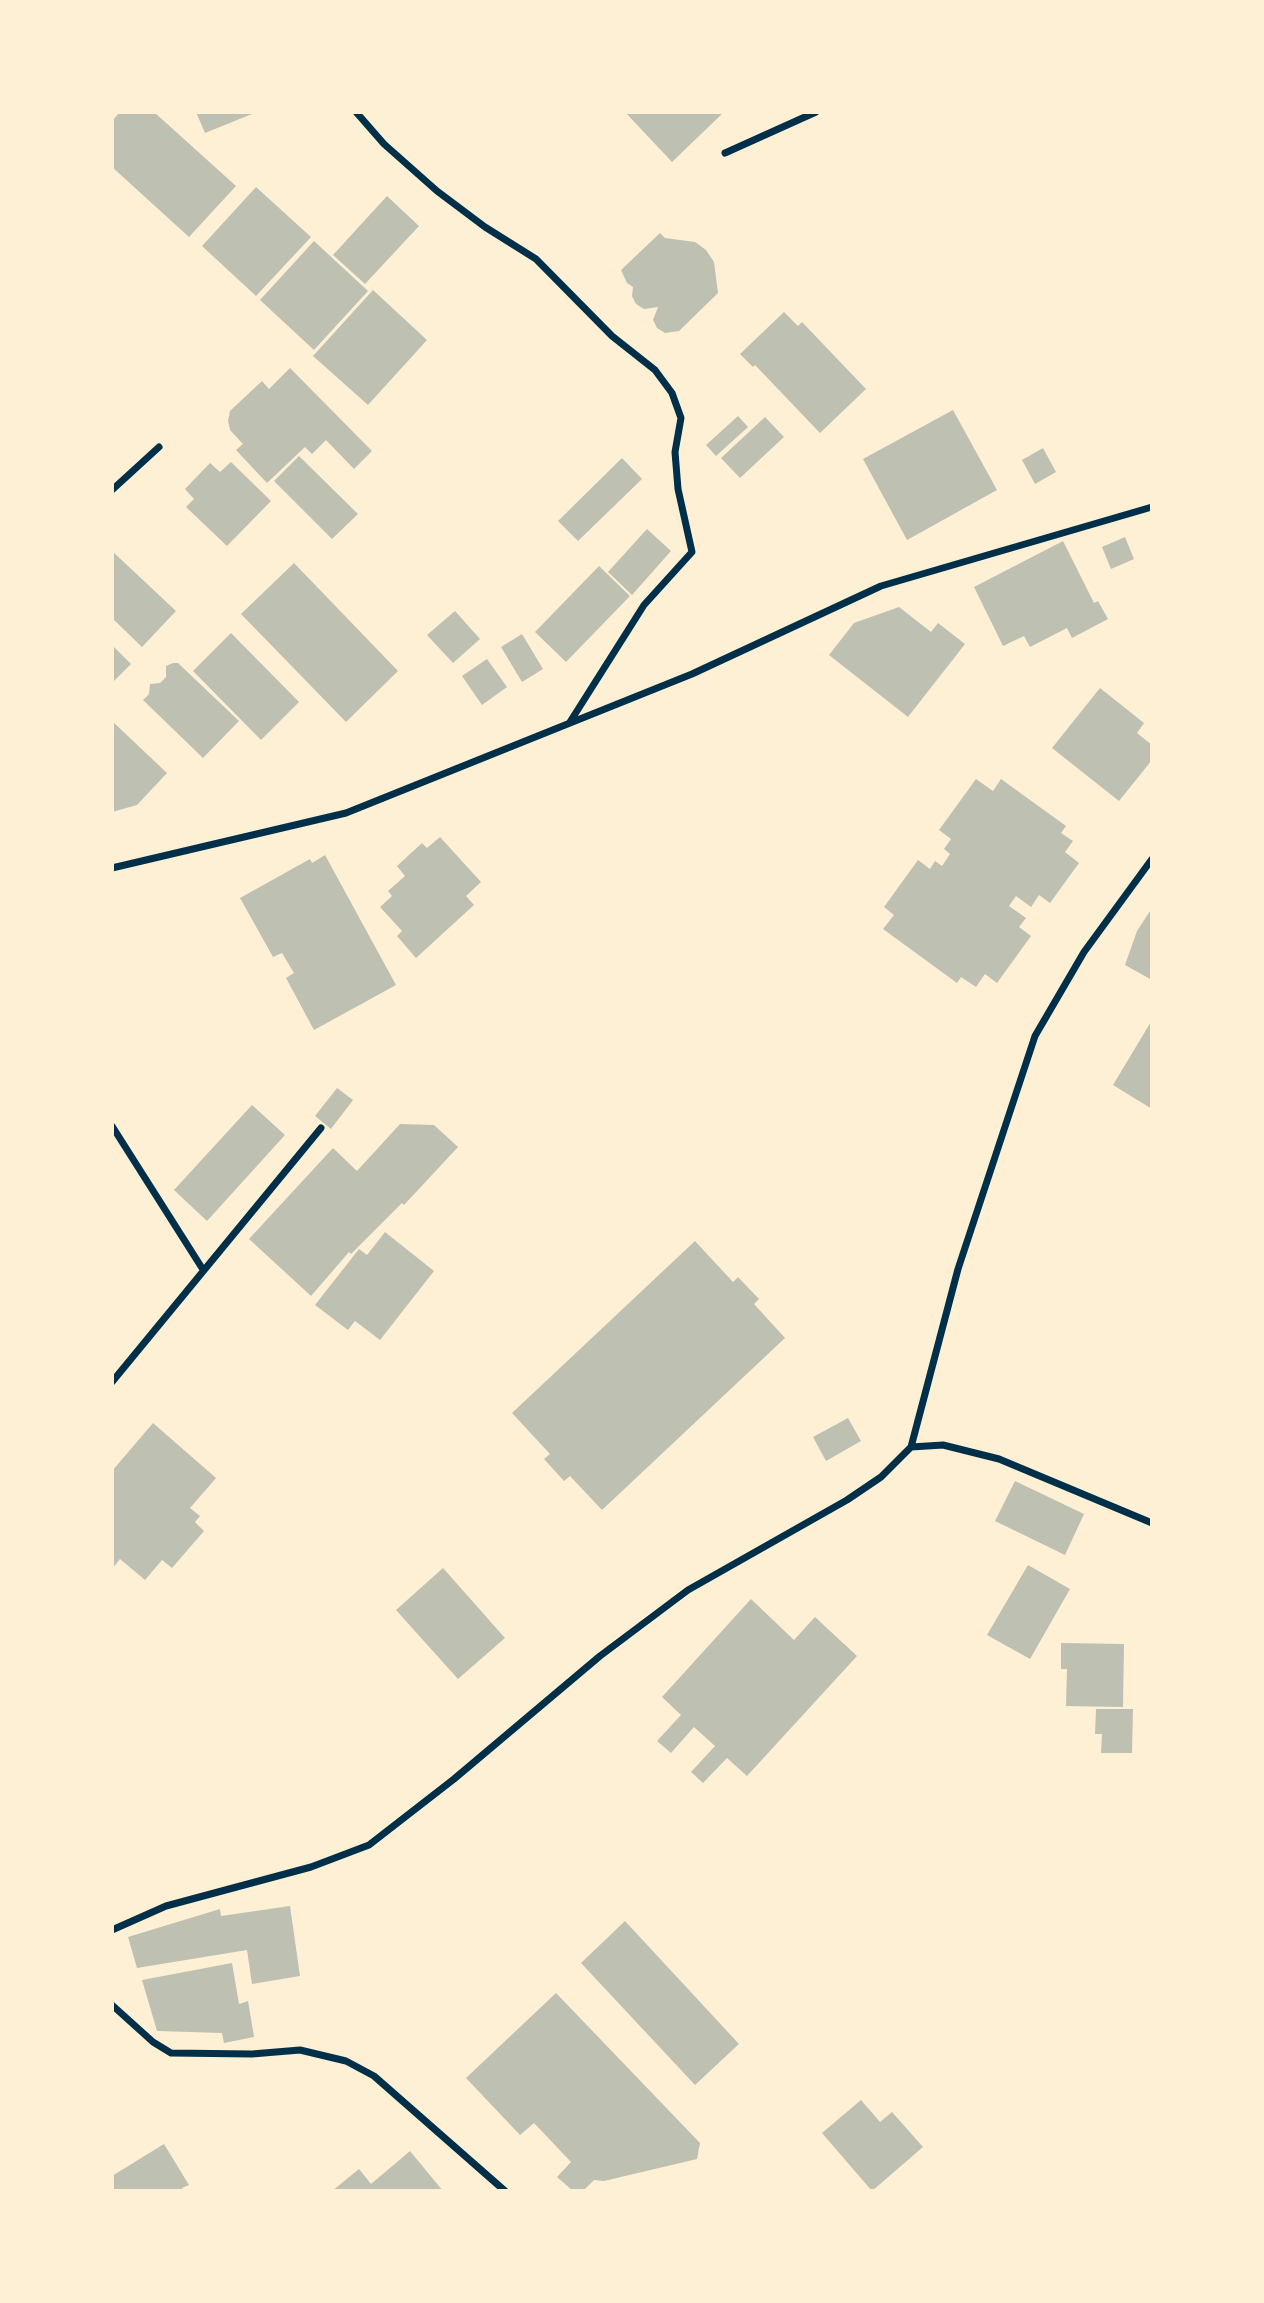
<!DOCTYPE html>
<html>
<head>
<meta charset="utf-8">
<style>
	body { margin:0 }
	#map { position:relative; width:1264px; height:2303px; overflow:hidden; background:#fdf0d5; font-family:Helvetica,sans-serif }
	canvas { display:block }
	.frame { position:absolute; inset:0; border:114px solid #fdf0d5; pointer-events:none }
</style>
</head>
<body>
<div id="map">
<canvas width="1264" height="2303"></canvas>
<div class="frame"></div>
</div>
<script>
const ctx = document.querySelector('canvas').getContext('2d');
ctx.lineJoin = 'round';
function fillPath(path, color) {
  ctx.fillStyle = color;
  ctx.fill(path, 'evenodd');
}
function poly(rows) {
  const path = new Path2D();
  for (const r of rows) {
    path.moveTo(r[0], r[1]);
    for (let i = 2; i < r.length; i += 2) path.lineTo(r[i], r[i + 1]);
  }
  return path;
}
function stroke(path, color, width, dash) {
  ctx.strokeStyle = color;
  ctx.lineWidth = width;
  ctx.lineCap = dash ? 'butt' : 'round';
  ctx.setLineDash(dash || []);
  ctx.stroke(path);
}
const building = poly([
	[120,112,154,112,236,186,189,237,112,167,112,121],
	[196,112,257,112,205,133],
	[625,112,724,112,672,162],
	[256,187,311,237,256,296,202,246],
	[387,196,419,226,365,284,333,255],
	[660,233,665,238,695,242,706,250,714,262,718,293,679,331,665,333,657,328,653,320,658,307,644,309,636,304,632,296,633,287,627,283,621,270],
	[314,241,368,291,314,350,260,300],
	[373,290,427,340,368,405,313,356],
	[784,312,798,326,802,322,866,389,820,433,755,365,753,367,740,354],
	[290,368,372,451,354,469,326,440,312,454,305,447,267,483,236,450,243,444,230,430,228,421,230,411,262,381,269,389],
	[953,410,997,490,907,540,863,459],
	[738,416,748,427,716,456,706,445],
	[765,417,784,437,740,478,721,458],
	[1043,448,1056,472,1035,484,1022,460],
	[299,456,358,514,332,539,274,481],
	[622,458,642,479,578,541,558,521],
	[231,462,271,501,227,546,186,507,194,499,185,489,210,463,220,472],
	[647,529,671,551,632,595,608,572],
	[1125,537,1134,559,1111,569,1102,547],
	[1063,541,1094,603,1098,601,1108,619,1072,638,1067,628,1030,647,1024,636,1003,646,974,587],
	[112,551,176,611,142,647,112,618],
	[294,563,398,671,346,722,241,614],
	[599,566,630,596,566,662,535,632],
	[899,607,931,632,938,623,965,644,908,717,829,655,854,623],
	[455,611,480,639,453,663,427,635],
	[231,633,299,702,261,740,193,671],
	[522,634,543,669,522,682,501,647],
	[112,645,131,664,112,683],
	[487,659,507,687,482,705,462,676],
	[173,663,178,663,239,721,203,758,143,700,149,694,150,684,160,683,166,677,166,666],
	[1100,688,1144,723,1137,733,1152,745,1152,760,1119,801,1052,748],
	[112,721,167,773,137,805,112,812],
	[976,779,993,791,1001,779,1066,826,1061,833,1073,841,1065,852,1079,863,1050,903,1039,895,1031,907,1016,896,1009,906,1026,918,1019,927,1031,936,997,983,985,974,976,987,961,977,957,983,883,929,894,915,884,907,918,860,930,869,935,861,942,866,950,854,944,849,951,839,939,830],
	[440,837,481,882,466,896,474,905,416,958,397,936,402,931,380,907,392,896,388,891,405,876,397,866,422,843,427,848],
	[325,855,396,985,314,1030,286,978,294,973,282,953,273,957,240,898,310,859,312,863],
	[1152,908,1152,980,1125,965,1137,931],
	[1152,1020,1152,1109,1113,1085],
	[337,1088,353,1100,331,1129,315,1116],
	[252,1105,285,1135,207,1221,174,1190],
	[400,1124,434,1125,458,1147,404,1205,402,1203,351,1254,349,1252,311,1296,249,1239,333,1148,357,1171],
	[385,1232,434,1271,380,1340,355,1321,348,1330,315,1305,359,1249,367,1255],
	[695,1241,733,1282,738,1277,759,1299,754,1304,785,1338,602,1510,570,1476,564,1481,544,1459,550,1454,512,1413],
	[848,1418,861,1441,826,1461,813,1437],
	[153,1423,216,1478,190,1508,200,1516,195,1522,204,1531,172,1568,162,1560,145,1580,120,1559,112,1569,112,1471],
	[1015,1481,1084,1514,1065,1555,995,1521],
	[1028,1565,1070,1589,1030,1659,987,1635],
	[443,1568,505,1638,458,1679,396,1610],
	[751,1599,794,1640,815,1617,857,1656,747,1776,727,1758,703,1783,691,1772,715,1746,694,1727,671,1753,657,1741,681,1715,662,1697],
	[1061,1643,1124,1644,1123,1707,1066,1706,1067,1669,1061,1669],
	[1096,1709,1133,1709,1132,1753,1101,1753,1102,1734,1095,1734],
	[290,1906,300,1976,252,1984,247,1950,137,1968,128,1937,220,1909,221,1916],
	[625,1921,739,2044,695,2085,581,1963],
	[232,1963,239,2004,248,2001,254,2037,224,2043,222,2033,157,2031,142,1980],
	[556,1993,700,2143,697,2159,604,2181,594,2180,583,2191,573,2191,557,2177,571,2162,534,2123,520,2135,466,2078],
	[861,2100,880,2122,892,2112,923,2147,872,2191,822,2133],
	[164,2144,189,2185,182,2188,184,2191,112,2191,112,2176],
	[410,2151,443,2191,332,2191,359,2169,371,2184]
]);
const minor = poly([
	[356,112,384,144,437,191,485,227,536,259,612,336,655,370,672,393,681,418,675,452,678,489,692,552,644,605,570,722],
	[725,153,816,112],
	[112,490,159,447],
	[112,868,346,813,692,674,881,586,1152,507],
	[112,1126,202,1268],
	[112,1382,321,1128],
	[911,1447,958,1269,1035,1036,1084,952,1152,859],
	[112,1930,166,1906,311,1867,369,1845,454,1779,600,1656,688,1590,847,1500,881,1477,911,1447,943,1445,999,1459,1152,1523],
	[112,2005,153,2042,171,2053,252,2054,300,2050,346,2061,374,2076,505,2191]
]);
fillPath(building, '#bec0b2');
stroke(minor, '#003049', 7);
</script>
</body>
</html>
